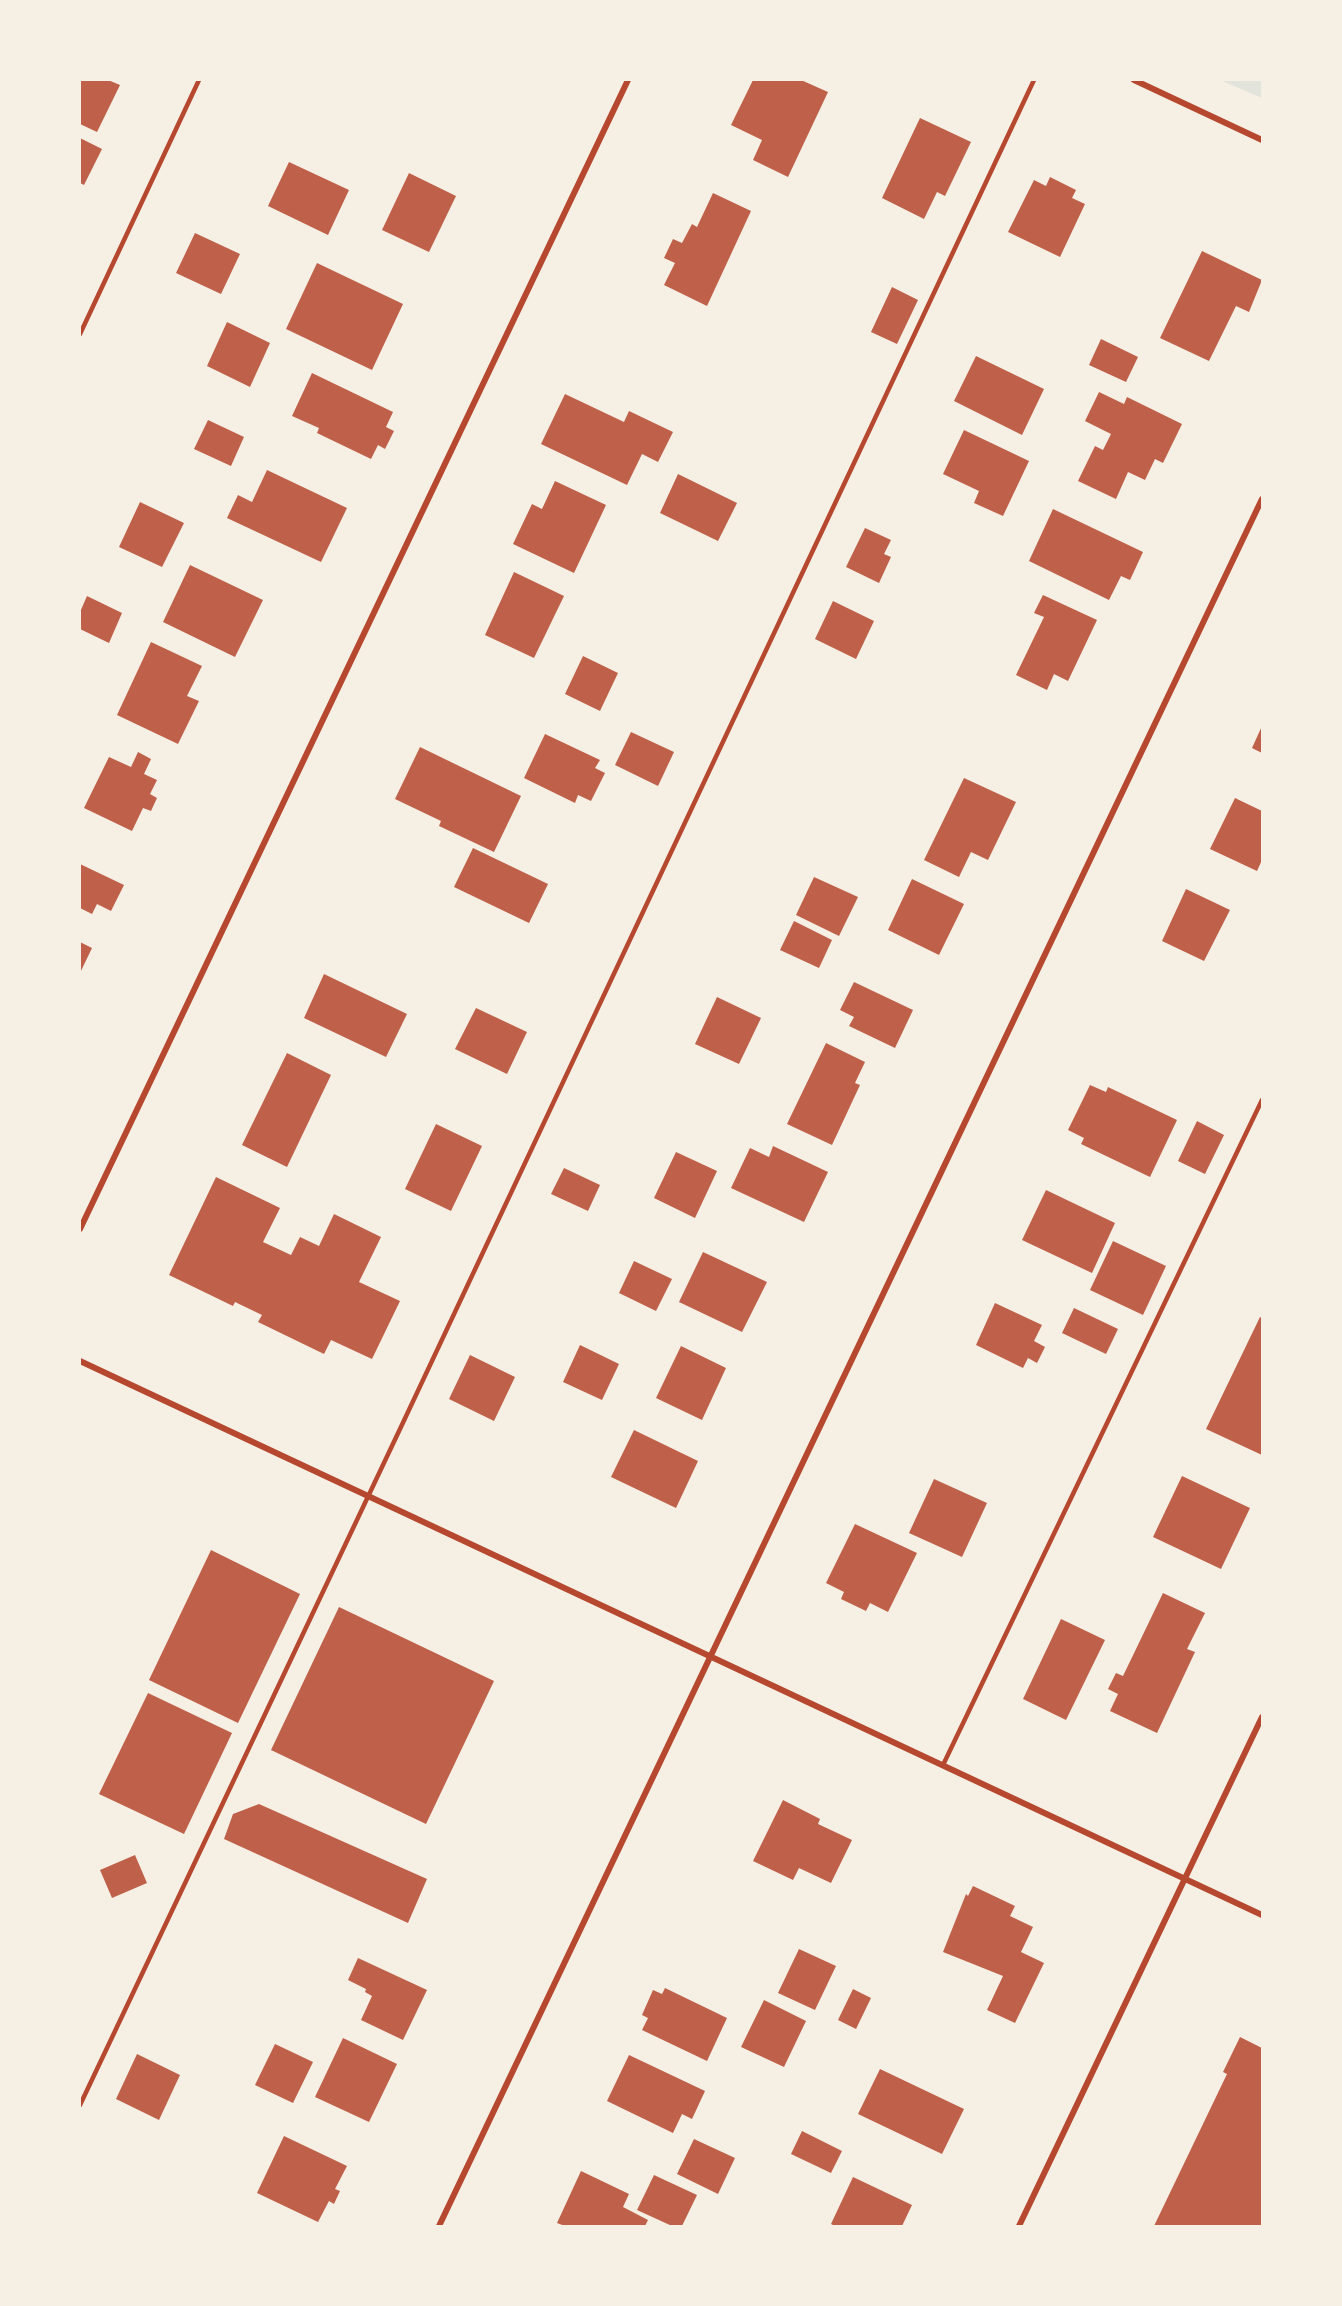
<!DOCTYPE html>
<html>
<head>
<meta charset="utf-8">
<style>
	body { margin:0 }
	#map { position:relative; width:1342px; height:2306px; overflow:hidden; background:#f6efe4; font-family:Manrope,sans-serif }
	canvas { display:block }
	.frame { position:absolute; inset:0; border:81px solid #f6efe4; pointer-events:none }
</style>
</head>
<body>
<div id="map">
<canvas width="1342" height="2306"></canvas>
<div class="frame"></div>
</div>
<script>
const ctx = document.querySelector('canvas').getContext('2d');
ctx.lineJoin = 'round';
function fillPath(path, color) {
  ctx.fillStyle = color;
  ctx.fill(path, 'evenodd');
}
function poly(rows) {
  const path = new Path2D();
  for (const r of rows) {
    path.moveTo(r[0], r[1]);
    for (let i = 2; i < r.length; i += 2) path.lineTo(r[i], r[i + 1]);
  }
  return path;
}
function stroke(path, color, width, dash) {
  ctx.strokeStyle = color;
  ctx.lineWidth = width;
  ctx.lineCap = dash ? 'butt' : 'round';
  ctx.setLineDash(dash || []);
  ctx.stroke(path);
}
const green = poly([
	[1220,80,1262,80,1262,98]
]);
const building = poly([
	[80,80,108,80,120,85,97,132,80,124],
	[753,80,801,80,828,92,788,177,753,160,762,140,731,125],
	[920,118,971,142,945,196,937,192,924,219,882,198],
	[80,138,102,149,84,185,80,183],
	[289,162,349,190,328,235,268,206],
	[409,173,456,196,429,252,382,230],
	[1050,177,1076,190,1072,198,1085,204,1060,257,1008,232,1034,180,1046,186],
	[713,193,751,211,707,306,664,285,675,263,664,258,673,239,682,243,692,224,697,227],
	[195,233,240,254,221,294,176,273],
	[1202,251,1262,280,1249,312,1236,306,1209,361,1160,338],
	[317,263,403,304,372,370,286,329],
	[892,287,918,300,897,344,871,332],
	[227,322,270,343,250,387,207,366],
	[1101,339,1138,357,1126,382,1089,365],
	[976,356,1044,389,1022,435,954,401],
	[312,373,393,412,386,427,394,431,385,449,378,445,371,459,317,433,319,428,292,416],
	[1099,392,1124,404,1127,397,1182,424,1163,463,1155,459,1145,480,1128,472,1116,499,1078,481,1095,446,1103,450,1111,434,1085,421],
	[565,394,624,422,629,411,673,432,658,462,642,454,627,485,541,444],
	[208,420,244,437,231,466,194,449],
	[964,430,1029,461,1003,516,974,503,979,491,943,474],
	[267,470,347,508,321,562,227,518,238,495,252,502],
	[678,474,737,503,718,541,660,513],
	[555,481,606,505,574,573,513,544,532,504,542,509],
	[140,502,184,523,162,567,119,547],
	[1053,509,1143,552,1130,580,1121,576,1109,600,1029,561],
	[865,528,891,540,884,554,891,557,879,583,846,567],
	[190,565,263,600,235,657,163,622],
	[514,572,564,596,534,658,485,635],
	[1043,595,1097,620,1068,681,1054,674,1047,690,1016,675,1044,617,1034,613],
	[87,596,122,613,109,643,80,629,80,612],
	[833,601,874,621,856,659,815,639],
	[151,642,202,666,187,696,199,701,178,744,117,715],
	[583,656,618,673,600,711,565,694],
	[1262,726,1262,753,1252,748],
	[631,732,674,752,658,786,615,765],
	[545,734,600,760,595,768,605,773,591,801,578,795,575,803,524,778],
	[420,747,521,796,494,852,439,826,441,821,395,799],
	[138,752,151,759,144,774,157,780,150,794,157,798,151,811,143,808,132,831,84,808,109,757,131,767],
	[964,778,1016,802,988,860,971,852,959,877,924,860],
	[1235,798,1262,811,1262,860,1257,871,1210,849],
	[473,848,548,884,529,923,454,887],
	[80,864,124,885,111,911,97,904,92,914,80,908],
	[814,877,858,897,839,936,796,915],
	[912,879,964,904,939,955,888,930],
	[1186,889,1230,910,1204,961,1162,941],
	[794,921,832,940,819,968,780,950],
	[80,942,92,948,80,973],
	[324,974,407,1014,386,1057,304,1018],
	[854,982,913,1010,895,1048,849,1026,854,1017,840,1010],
	[717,997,761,1018,739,1064,695,1044],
	[476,1008,527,1032,507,1074,455,1049],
	[826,1043,865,1062,855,1083,860,1085,832,1145,787,1124],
	[287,1053,331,1075,287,1167,242,1145],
	[1090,1085,1106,1092,1108,1087,1177,1120,1150,1177,1081,1144,1084,1138,1068,1130],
	[1197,1121,1224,1135,1205,1174,1178,1161],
	[436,1124,482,1146,451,1211,405,1189],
	[773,1146,828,1172,804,1222,731,1188,750,1148,769,1157],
	[676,1152,717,1171,695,1218,654,1198],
	[564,1168,600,1185,588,1211,551,1194],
	[216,1177,280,1208,263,1242,291,1255,300,1237,319,1246,334,1214,381,1237,359,1282,400,1301,372,1359,331,1340,324,1354,258,1322,262,1315,235,1302,233,1306,169,1275],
	[1046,1190,1115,1223,1092,1273,1022,1240],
	[1113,1241,1166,1266,1143,1315,1090,1290],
	[703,1252,767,1282,742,1332,679,1302],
	[634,1261,672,1279,656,1311,619,1293],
	[995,1303,1042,1325,1034,1341,1045,1347,1037,1363,1028,1358,1023,1368,976,1345],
	[1074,1308,1118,1329,1106,1354,1062,1333],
	[1260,1317,1262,1318,1262,1455,1206,1429],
	[580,1345,619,1364,602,1400,563,1382],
	[681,1346,726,1368,702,1420,656,1398],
	[470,1355,515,1377,494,1421,449,1399],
	[634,1430,698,1461,676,1508,611,1477],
	[1182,1476,1250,1508,1221,1569,1153,1537],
	[934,1479,987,1503,962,1557,909,1533],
	[855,1524,917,1553,888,1612,870,1603,866,1611,841,1599,844,1592,826,1583],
	[211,1550,300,1594,238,1723,149,1680],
	[1163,1593,1205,1613,1187,1649,1195,1652,1157,1733,1110,1711,1118,1694,1108,1689,1116,1673,1123,1676],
	[339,1607,494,1681,426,1824,271,1750],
	[1061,1619,1105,1640,1066,1720,1023,1699],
	[148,1693,232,1733,184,1834,99,1794],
	[783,1800,820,1819,818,1824,852,1840,831,1883,799,1868,793,1880,753,1861],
	[259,1804,427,1879,408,1923,224,1839,233,1814],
	[135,1855,147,1883,112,1898,100,1870],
	[973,1886,1015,1906,1010,1916,1033,1927,1021,1952,1044,1963,1015,2023,987,2010,1003,1976,943,1952,966,1894,968,1896],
	[799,1949,836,1966,815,2010,778,1993],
	[358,1958,427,1990,403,2040,361,2020,372,1996,365,1992,366,1989,348,1980],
	[665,1988,727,2018,707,2061,642,2030,648,2018,642,2015,653,1990,662,1994],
	[853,1989,871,1998,856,2029,838,2020],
	[764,2000,806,2021,784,2067,741,2047],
	[1240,2037,1262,2048,1262,2226,1154,2226,1227,2074,1223,2072],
	[343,2038,397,2064,369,2122,315,2097],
	[275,2044,313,2062,293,2103,255,2085],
	[137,2054,180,2075,159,2120,116,2099],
	[629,2055,705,2091,692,2119,682,2114,673,2133,607,2101],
	[880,2069,964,2109,942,2154,858,2114],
	[802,2131,842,2151,831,2173,791,2154],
	[284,2136,347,2166,335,2189,340,2191,334,2204,329,2201,318,2222,257,2193],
	[694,2139,735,2158,718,2194,677,2174],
	[581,2171,629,2194,623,2207,648,2220,645,2226,565,2226,557,2223],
	[654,2175,697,2195,682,2226,672,2226,637,2210],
	[853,2177,912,2205,902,2226,835,2226,831,2224]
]);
const service = poly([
	[80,334,199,80],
	[943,1765,1262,1100],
	[80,2105,400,1429,1034,80]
]);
const minor = poly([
	[1134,80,1262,140],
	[80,1229,628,80],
	[80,1361,1262,1915],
	[439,2226,1262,499],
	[1019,2226,1262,1717]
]);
fillPath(green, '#e2e4dc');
fillPath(building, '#bf614a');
stroke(service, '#b5482f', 4.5);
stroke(minor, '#b5482f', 6);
</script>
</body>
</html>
